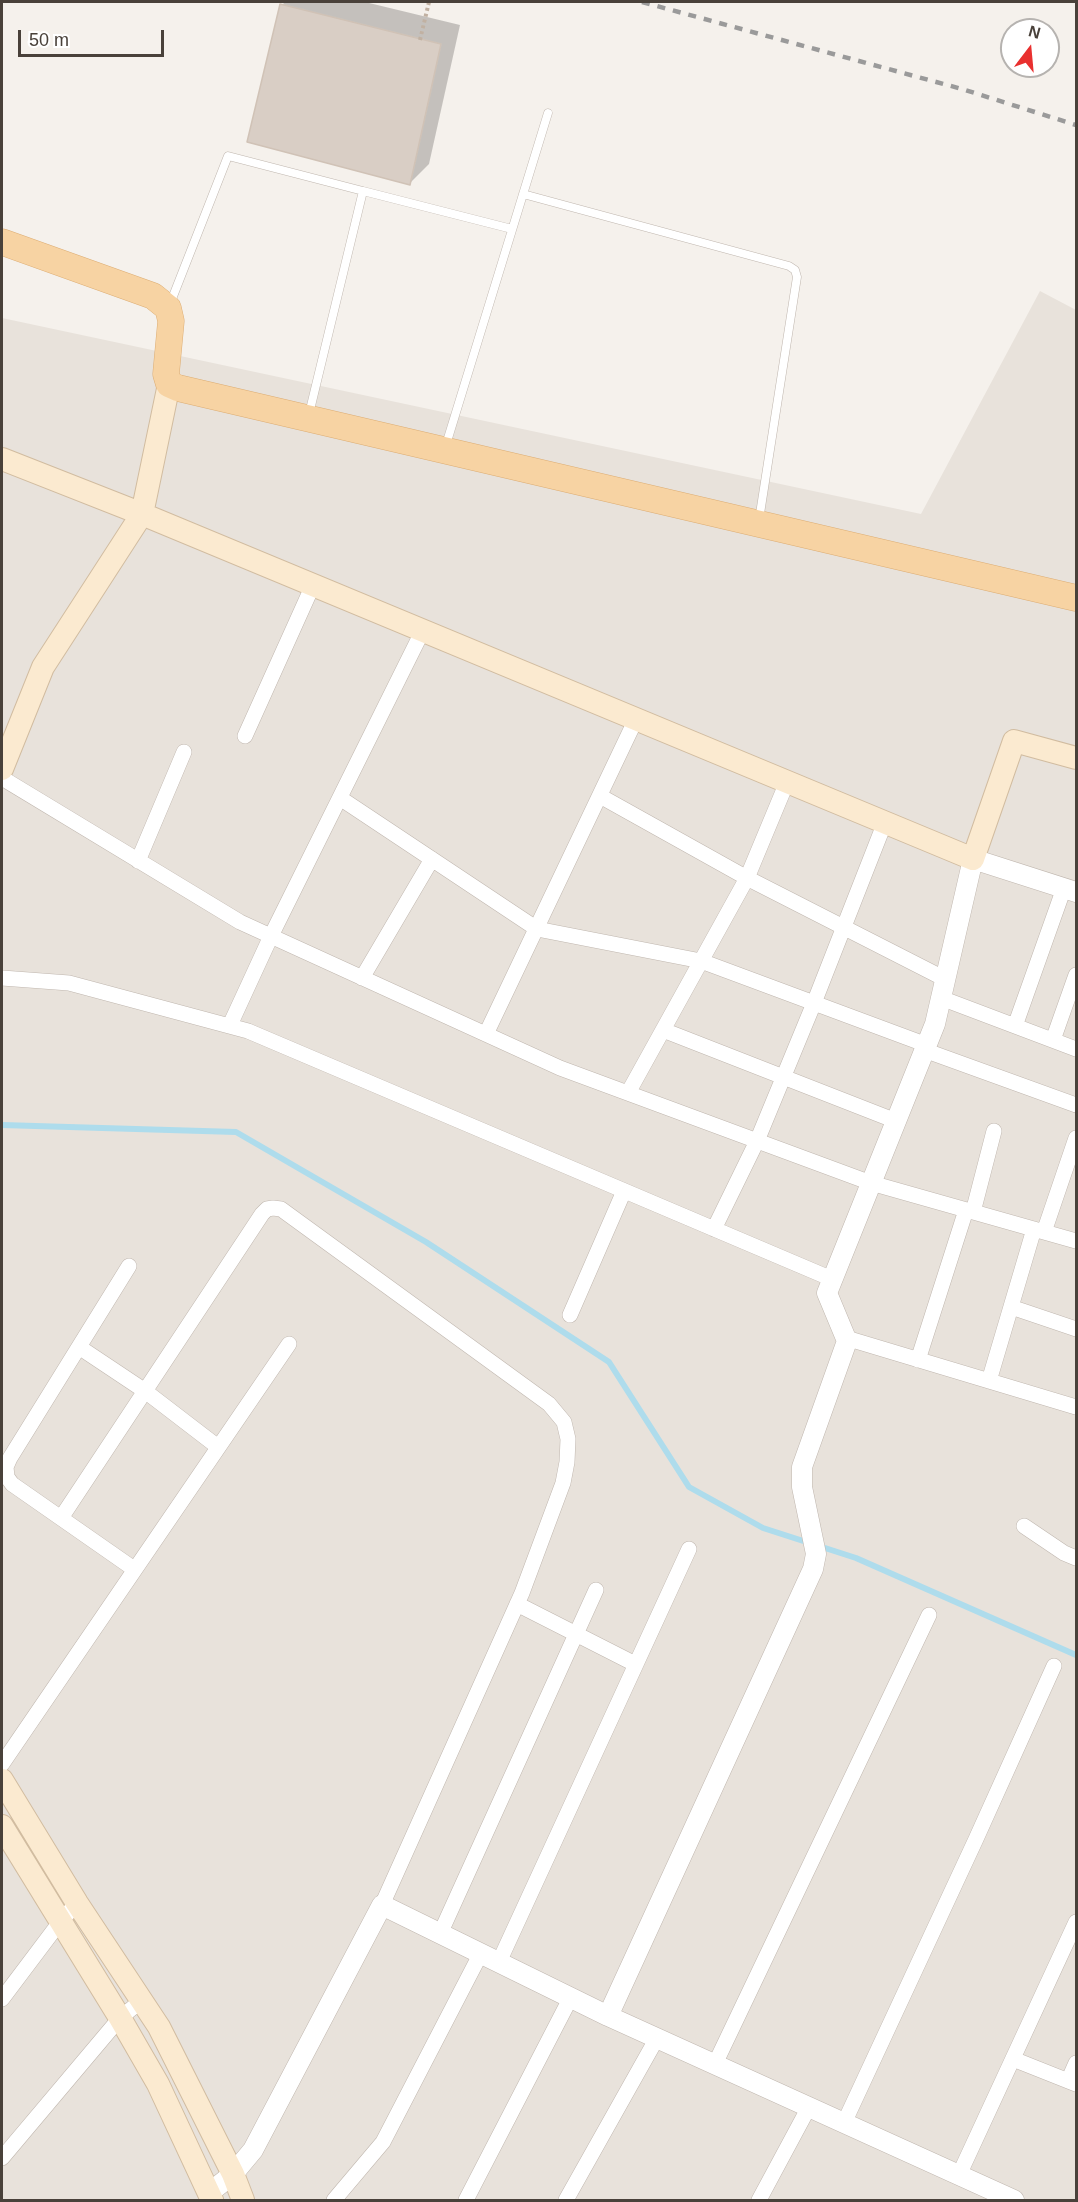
<!DOCTYPE html>
<html>
<head>
<meta charset="utf-8">
<style>
	body { margin:0 }
	#map { position:relative; width:1078px; height:2202px; overflow:hidden; background:#f5f1ec; font-family:Arial,sans-serif }
	canvas { display:block }
	.frame { position:absolute; inset:0; border:3px solid #49413a; pointer-events:none }
	.north { position:absolute; left:1000px; top:18px; width:60px; height:60px; box-sizing:border-box; background:#fff; border:2px solid #b6b3b0; border-radius:50%; rotate:16deg; font-size:16px; font-weight:700; line-height:24px; text-align:center; color:#49413a }
	.north::after { content:''; display:block; margin:auto; width:21px; height:27px; background:#e9302f; clip-path:polygon(50% 0,100% 100%,50% 72%,0 100%) }
	.scale { position:absolute; left:18px; top:30px; width:146px; height:27px; box-sizing:border-box; border:3px solid #49413a; border-top:0; padding-left:8px; font-size:18px; line-height:21px; white-space:nowrap; color:#49413a; -webkit-text-stroke:4px #fff; paint-order:stroke }
</style>
</head>
<body>
<div id="map">
<canvas width="1078" height="2202"></canvas>
<div class="frame"></div>
<div class="north">N</div>
<div class="scale">50 m</div>
</div>
<script>
const ctx = document.querySelector('canvas').getContext('2d');
ctx.lineJoin = 'round';
function fillPath(path, color) {
  ctx.fillStyle = color;
  ctx.fill(path, 'evenodd');
}
function poly(rows) {
  const path = new Path2D();
  for (const r of rows) {
    path.moveTo(r[0], r[1]);
    for (let i = 2; i < r.length; i += 2) path.lineTo(r[i], r[i + 1]);
  }
  return path;
}
function stroke(path, color, width, dash) {
  ctx.strokeStyle = color;
  ctx.lineWidth = width;
  ctx.lineCap = dash ? 'butt' : 'round';
  ctx.setLineDash(dash || []);
  ctx.stroke(path);
}
const residential = poly([
	[1040,291,1076,310,1076,2200,2,2200,2,318,921,514]
]);
const shadow = poly([
	[285,2,365,2,460,25,429,164,410,183,282,5]
]);
const stream = poly([
	[2,1125,236,1132,426,1242,609,1362,689,1487,763,1528,856,1558,1076,1655]
]);
const building = poly([
	[280,4,441,44,410,185,247,142,280,4]
]);
const path = poly([
	[420,40,429,2]
]);
const service = poly([
	[363,191,512,229],
	[523,194,789,266,795,270,797,277,759,520],
	[170,304,228,156,363,191,309,414],
	[445,448,548,113]
]);
const minor = poly([
	[245,736,313,585],
	[2,778,240,922,560,1068,871,1183,1076,1241],
	[600,796,747,878,945,979],
	[340,798,537,929,701,961,927,1045],
	[138,861,184,752],
	[2,978,69,983,248,1031,832,1279],
	[362,978,432,859],
	[941,998,1076,1049],
	[230,1025,271,936,423,630],
	[1015,1026,1064,888],
	[663,1030,896,1121],
	[486,1034,636,719],
	[1053,1040,1076,975],
	[924,1050,1076,1105],
	[628,1093,747,878,787,782],
	[973,1212,994,1131],
	[714,1229,757,1141,814,1003,885,822],
	[1044,1232,1076,1138],
	[129,1266,10,1458,6,1467,7,1477,12,1484,134,1569],
	[1011,1307,1076,1329],
	[570,1315,624,1191],
	[846,1338,1076,1407],
	[79,1347,145,1391,218,1447],
	[918,1360,966,1210],
	[989,1381,1034,1229],
	[61,1518,262,1214,267,1209,273,1208,281,1209,549,1404,564,1422,568,1439,567,1462,563,1483,522,1593,382,1905],
	[1024,1526,1064,1553,1076,1558],
	[517,1604,635,1664],
	[2,1764,289,1344],
	[440,1934,596,1590],
	[499,1962,689,1549],
	[2,1999,60,1922,77,1903],
	[1013,2059,1076,2084],
	[715,2064,929,1615],
	[1068,2081,1076,2063],
	[844,2123,976,1839,1054,1666],
	[2,2158,120,2018,141,2001],
	[959,2175,1076,1922],
	[334,2200,383,2142,481,1953],
	[466,2200,571,1997],
	[566,2200,657,2038],
	[759,2200,809,2107]
]);
const tertiary = poly([
	[608,2016,813,1569,816,1554,802,1487,802,1467,847,1341,827,1293,935,1024,973,859,1076,892],
	[209,2193,233,2174,253,2150,382,1905,608,2016,1014,2200]
]);
const secondary = poly([
	[2,459,142,514,973,859,1014,741,1076,758],
	[2,769,43,667,142,514,169,384],
	[2,1780,77,1903,159,2027,233,2174,243,2200],
	[2,1826,120,2018,158,2084,212,2200]
]);
const primary = poly([
	[2,242,153,296,168,308,171,321,166,374,169,384,178,388,1076,598]
]);
const rail = poly([
	[642,2,962,89,1076,125]
]);
fillPath(residential, '#e8e2db');
fillPath(shadow, '#0003');
stroke(stream, '#aedcec', 6);
fillPath(building, '#d9cec5');
stroke(building, '#d0c2b6', 1.5);
stroke(service, '#c0b7af', 9);
stroke(minor, '#c0b7af', 16);
stroke(tertiary, '#c0b7af', 21);
stroke(secondary, '#d1bca0', 24);
stroke(primary, '#dcad74', 27);
stroke(path, '#c1b1a2', 4, [3, 3]);
stroke(service, '#fff', 8);
stroke(minor, '#fff', 15);
stroke(tertiary, '#fff', 20);
stroke(secondary, '#fbead0', 22);
stroke(primary, '#f7d3a3', 26);
stroke(rail, '#9a9a9a', 4.5, [8, 8]);
</script>
</body>
</html>
